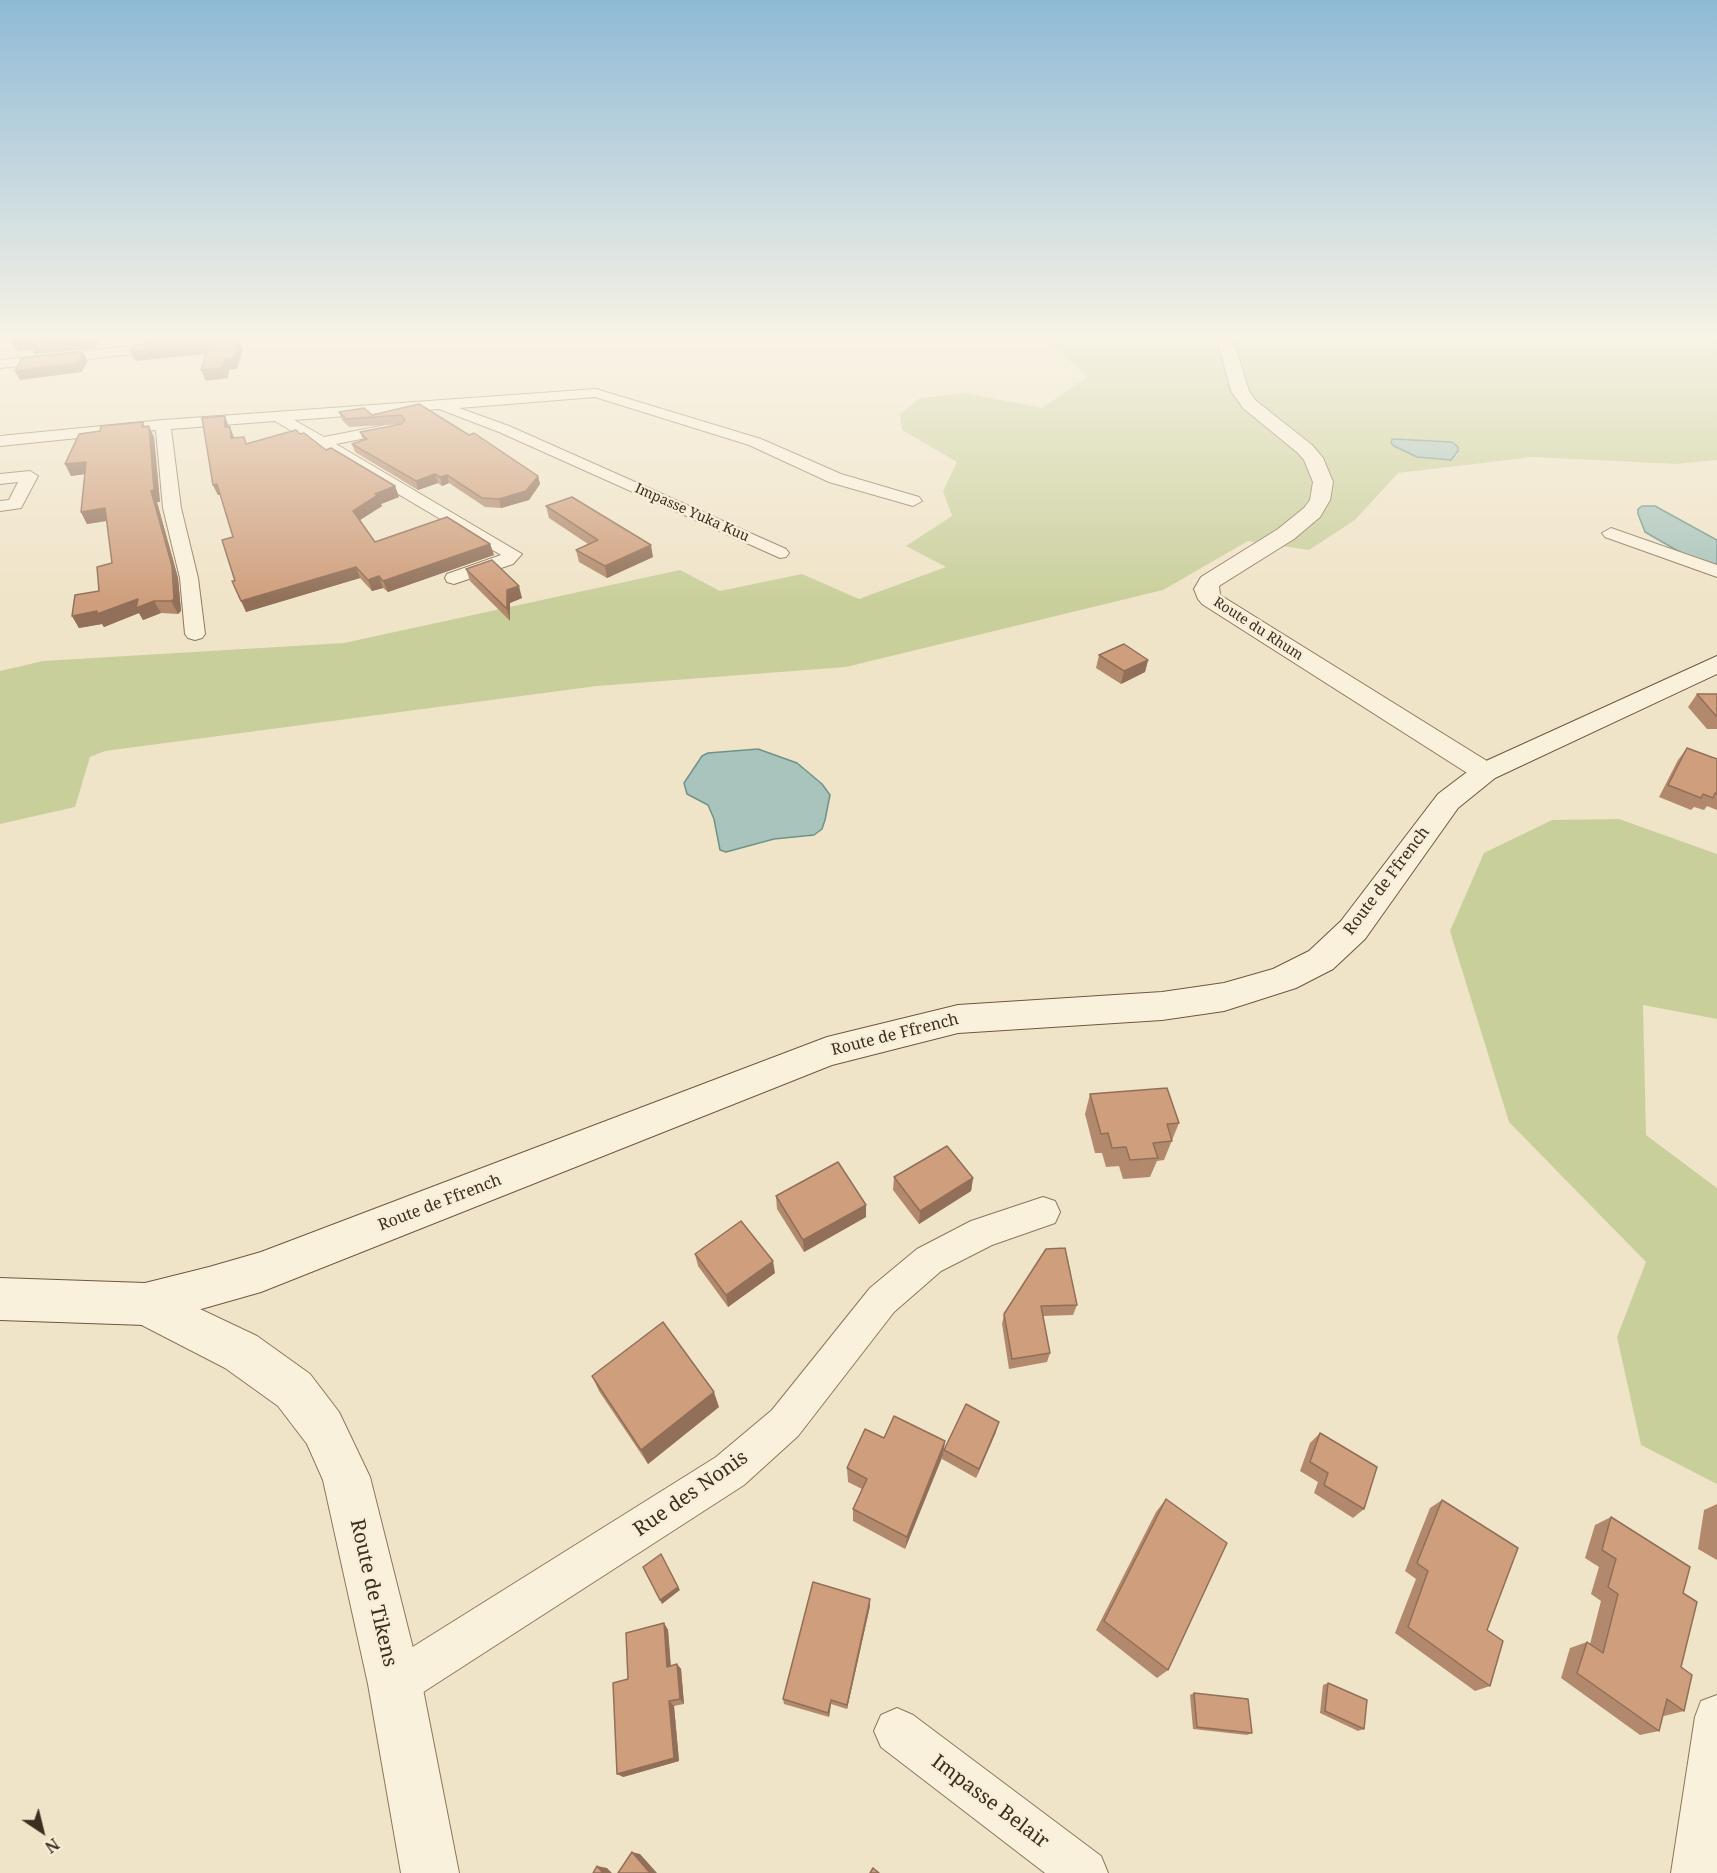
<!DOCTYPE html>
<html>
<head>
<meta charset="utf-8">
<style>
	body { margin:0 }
	#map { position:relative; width:1717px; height:1873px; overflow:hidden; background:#f0e4c8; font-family:"Noto Serif",serif }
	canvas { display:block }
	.north { position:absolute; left:12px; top:1801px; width:60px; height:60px; -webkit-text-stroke:4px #f7eed8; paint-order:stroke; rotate:145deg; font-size:16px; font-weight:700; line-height:24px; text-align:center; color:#3d2e20 }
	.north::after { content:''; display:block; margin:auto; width:21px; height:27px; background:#3d2e20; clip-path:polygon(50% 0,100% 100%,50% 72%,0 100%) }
</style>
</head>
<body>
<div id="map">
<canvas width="1717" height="1873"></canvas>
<div class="north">N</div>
</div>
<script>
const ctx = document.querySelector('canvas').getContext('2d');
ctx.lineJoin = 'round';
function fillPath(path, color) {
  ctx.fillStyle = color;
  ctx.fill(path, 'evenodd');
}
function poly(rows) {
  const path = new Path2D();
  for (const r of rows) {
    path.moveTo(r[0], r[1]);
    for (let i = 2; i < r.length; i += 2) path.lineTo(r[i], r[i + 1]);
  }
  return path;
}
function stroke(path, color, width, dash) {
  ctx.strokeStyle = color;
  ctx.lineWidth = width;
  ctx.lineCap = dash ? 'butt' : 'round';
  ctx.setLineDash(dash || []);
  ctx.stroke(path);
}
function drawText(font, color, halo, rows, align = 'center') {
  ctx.font = font + ' "Noto Serif",serif';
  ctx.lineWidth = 5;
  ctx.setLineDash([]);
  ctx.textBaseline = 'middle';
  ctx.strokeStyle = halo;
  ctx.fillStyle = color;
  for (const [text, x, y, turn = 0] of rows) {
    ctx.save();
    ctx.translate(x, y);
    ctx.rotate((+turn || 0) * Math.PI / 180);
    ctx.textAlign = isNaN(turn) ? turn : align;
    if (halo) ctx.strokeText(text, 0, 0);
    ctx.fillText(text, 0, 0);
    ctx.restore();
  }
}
const green = poly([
	[1045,339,1717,339,1717,460,1675,464,1533,457,1398,473,1355,520,1309,550,1248,541,1163,590,846,667,597,686,105,751,90,757,75,807,0,824,0,671,43,661,344,643,680,570,720,591,802,574,859,599,946,567,906,546,952,516,943,491,957,462,902,430,900,414,920,398,965,393,1042,408,1087,377],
	[1392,439,1452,442,1458,450,1457,455,1445,460,1417,457,1394,446,1391,443],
	[1619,819,1717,854,1717,1019,1643,1005,1646,1135,1717,1188,1717,1484,1641,1445,1617,1337,1646,1262,1509,1122,1450,931,1484,853,1552,820]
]);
const water = poly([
	[1392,439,1452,442,1458,447,1458,451,1451,460,1417,457,1394,446,1391,443,1392,439],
	[1642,506,1655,506,1717,540,1717,565,1685,555,1645,532,1638,514,1638,509,1642,506],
	[758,749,797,763,822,784,830,795,825,820,822,829,814,835,774,839,726,852,720,850,714,819,708,805,687,794,684,783,702,756,708,753,758,749]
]);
const minor = poly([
	[200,339,246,339,239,343,0,368,0,360,200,339],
	[596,389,761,439,841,474,919,497,922,501,913,506,829,482,749,445,595,397,459,408,509,426,786,549,789,553,786,557,780,558,499,432,439,409,294,420,324,437,396,423,401,425,404,428,401,431,336,444,522,554,513,564,454,584,447,582,445,578,447,574,501,555,275,421,171,429,181,508,198,578,205,634,202,638,195,640,188,638,185,634,180,578,163,508,156,430,0,446,0,436,163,420,596,389],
	[30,471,38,476,21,508,0,511,0,501,9,500,18,482,0,484,0,474,30,471],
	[1611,528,1717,565,1717,577,1605,537,1602,533,1611,528],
	[1043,1197,1055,1201,1060,1212,1055,1223,992,1245,941,1271,894,1312,798,1436,744,1485,411,1700,395,1706,379,1700,373,1684,379,1668,716,1457,772,1410,870,1288,917,1249,971,1221,1043,1197],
	[1717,1695,1717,1873,1671,1873,1695,1717,1701,1701,1717,1695],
	[897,1708,913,1715,1101,1856,1108,1873,1045,1873,881,1747,874,1731,881,1715,897,1708]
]);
const tertiary = poly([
	[1217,339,1233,339,1249,391,1255,400,1312,445,1323,458,1333,482,1330,500,1320,517,1294,539,1219,586,1220,595,1495,766,1499,772,1495,778,1485,781,1475,778,1202,604,1198,599,1194,589,1201,577,1278,529,1304,508,1310,500,1313,482,1304,460,1298,453,1243,408,1231,391,1217,339],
	[145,1283,257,1336,310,1374,339,1412,370,1477,422,1684,459,1873,401,1873,368,1684,323,1480,307,1444,278,1406,225,1368,130,1319,123,1304,130,1289,145,1283]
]);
const secondary = poly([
	[1717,656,1717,674,1495,778,1458,808,1365,939,1333,969,1296,988,1224,1011,1162,1020,958,1033,832,1065,261,1292,145,1325,0,1320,0,1278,145,1283,209,1267,261,1252,827,1037,958,1005,1162,992,1224,983,1273,969,1309,951,1341,921,1438,794,1475,766,1717,656]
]);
const wall = poly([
	[9,339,100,339,95,348,35,354,33,350,18,351],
	[419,404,538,476,540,484,529,500,501,508,485,507,449,483,442,486,438,483,418,490,355,452,352,444,363,440,360,432,401,424,349,427,342,420,339,412,372,415],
	[143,422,145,427,154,437,160,502,157,502,178,578,181,611,178,614,161,613,143,620,139,613,104,627,102,624,79,628,72,616,99,591,112,563,107,521,87,524,81,512,85,474,71,476,100,431],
	[229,427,234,438,247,444,300,434,326,450,395,486,399,497,381,504,382,506,360,520,375,542,490,544,494,555,388,592,383,588,372,591,360,578,246,612,235,581,233,537,220,495,218,495,213,485],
	[546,506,653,557,607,578,579,562,576,550,588,544,549,518],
	[466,569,522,598,510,603,510,621,470,581],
	[1099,655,1148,660,1145,672,1121,684,1096,668],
	[1697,694,1717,694,1717,729,1707,729,1688,707],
	[1687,748,1717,759,1717,810,1707,806,1704,810,1694,807,1691,810,1659,797,1678,760],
	[1090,1094,1179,1123,1164,1160,1157,1161,1150,1177,1123,1179,1119,1166,1106,1167,1102,1153,1095,1153,1085,1114],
	[894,1177,973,1178,971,1191,919,1224,893,1190],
	[776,1196,866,1217,804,1252,777,1209],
	[1046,1249,1077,1305,1073,1315,1043,1316,1050,1353,1047,1362,1009,1369,1002,1324,1004,1314],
	[695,1254,775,1273,728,1307,698,1266],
	[592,1376,719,1407,648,1464,599,1391],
	[996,1432,976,1478,942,1459,944,1450],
	[1320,1433,1364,1509,1353,1518,1314,1493,1318,1482,1300,1471,1310,1443],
	[884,1438,945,1441,943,1455,905,1549,853,1521,853,1509,862,1489,848,1482,847,1468],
	[1166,1499,1168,1670,1157,1678,1096,1630,1156,1512],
	[1442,1500,1487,1630,1490,1686,1475,1691,1395,1633,1416,1579,1405,1571,1430,1508],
	[1717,1504,1717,1560,1698,1549,1704,1510],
	[1611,1517,1683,1593,1681,1667,1684,1711,1664,1716,1663,1715,1659,1731,1640,1735,1561,1678,1570,1648,1587,1642,1590,1644,1601,1601,1591,1594,1599,1567,1585,1558,1595,1525],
	[870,1599,870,1606,847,1709,831,1704,829,1717,784,1704,783,1699],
	[664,1623,668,1630,671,1666,677,1664,681,1669,684,1704,674,1706,679,1761,623,1777,628,1679],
	[1328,1683,1364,1729,1358,1731,1320,1713,1323,1685],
	[1194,1693,1252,1733,1247,1735,1193,1729,1190,1695]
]);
const shadedWall = poly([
	[33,339,100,339,95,348,35,354,33,350,18,351,13,341],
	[143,339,178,339,144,343],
	[239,339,243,349,237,369,229,370,228,378,206,381,201,370,225,359],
	[210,342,214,353,135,361,130,351],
	[83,352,88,361,82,372,20,380,15,371],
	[225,416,229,427,225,427],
	[149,426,154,437,160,502,157,502,178,578,181,611,178,614,171,601,151,491],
	[230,427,234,437,236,449,231,438],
	[86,462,92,473,71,476,65,464],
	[435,474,438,483,418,490,416,481],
	[447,475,449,483,442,486,440,477],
	[538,476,540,484,529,500,501,508,499,499],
	[217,484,222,495,218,495,213,485],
	[395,486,399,497,381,504,382,506,357,522,353,511,375,494],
	[105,508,111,520,87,524,81,512],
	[490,544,494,555,388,592,383,581],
	[651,545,653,557,607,578,605,566],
	[356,567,360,578,246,612,241,601],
	[379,576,383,588,372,591,368,580],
	[519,586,522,598,510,603,510,621,507,609,507,590],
	[138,599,154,601,161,613,143,620,139,613,104,627,102,624,79,628,72,616],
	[1148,660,1145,672,1121,684,1124,671],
	[973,1178,971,1191,919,1224,920,1211],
	[866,1205,866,1217,804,1252,803,1240],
	[773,1261,775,1273,728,1307,726,1295],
	[714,1392,719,1407,648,1464,641,1450],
	[999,1422,996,1432,976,1478,979,1469],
	[945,1441,943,1455,905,1549,907,1537],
	[663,1558,680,1590,662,1604,660,1600],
	[870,1599,870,1606,847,1709,847,1705],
	[664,1623,668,1630,671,1672,667,1667],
	[677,1664,681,1669,684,1704,680,1699],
	[831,1700,831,1704,829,1717,828,1713],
	[669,1701,674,1706,679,1761,623,1777,617,1774],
	[632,1852,640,1854,657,1873,650,1873],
	[597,1866,607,1868,612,1873,603,1873]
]);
const building = poly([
	[12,339,79,339,30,344,33,339,13,341,12,339],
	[195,339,239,339,233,358,225,359,223,368,201,370,210,342,130,351,133,345,195,339],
	[83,352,77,363,15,371,22,358,83,352],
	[419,404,469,435,474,433,538,476,526,491,499,499,482,498,447,475,440,477,435,474,416,481,352,444,367,439,360,432,401,424,405,420,401,415,346,419,339,412,364,408,372,415,419,404],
	[225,416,225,427,230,427,231,438,244,437,246,444,296,430,300,434,304,433,326,450,331,448,395,486,375,494,378,495,353,511,375,542,447,517,490,544,383,581,379,576,368,580,356,567,241,601,232,581,235,581,222,540,233,537,217,484,213,485,202,418,225,416],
	[143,422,142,427,149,426,154,490,151,491,172,566,174,599,171,601,154,601,136,608,138,599,97,614,97,611,72,616,75,595,99,591,97,567,112,563,105,508,81,512,86,462,65,464,79,434,100,431,101,426,143,422],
	[572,497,651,545,605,566,576,550,598,540,546,506,572,497],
	[492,560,519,586,507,590,507,609,466,569,492,560],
	[1124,644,1148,660,1124,671,1099,655,1124,644],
	[1697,694,1717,694,1717,716,1716,716,1697,694],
	[1687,748,1717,759,1717,794,1715,793,1713,798,1703,794,1701,798,1668,785,1687,748],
	[1167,1088,1179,1123,1167,1124,1172,1141,1153,1143,1158,1158,1130,1160,1126,1147,1112,1148,1108,1133,1101,1134,1090,1094,1167,1088],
	[947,1146,973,1178,920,1211,894,1177,947,1146],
	[838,1162,866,1205,803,1240,776,1196,838,1162],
	[741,1221,773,1261,726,1295,695,1254,741,1221],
	[1065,1248,1077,1305,1041,1306,1050,1353,1012,1359,1004,1314,1046,1249,1065,1248],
	[663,1322,714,1392,641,1450,592,1376,663,1322],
	[966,1404,999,1422,979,1469,944,1450,966,1404],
	[894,1416,945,1441,907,1537,853,1509,867,1479,847,1468,865,1429,884,1438,894,1416],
	[1320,1433,1377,1467,1364,1509,1324,1485,1328,1473,1310,1462,1320,1433],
	[1166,1499,1227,1543,1168,1670,1104,1621,1166,1499],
	[1442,1500,1518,1548,1487,1630,1503,1641,1490,1686,1408,1627,1428,1571,1417,1563,1442,1500],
	[1611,1517,1690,1567,1683,1593,1697,1602,1681,1667,1692,1675,1684,1711,1667,1699,1659,1731,1577,1673,1587,1642,1603,1653,1618,1594,1608,1587,1616,1559,1602,1550,1611,1517],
	[661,1554,678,1587,660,1600,643,1567,661,1554],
	[813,1582,870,1599,847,1705,831,1700,828,1713,783,1699,813,1582],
	[664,1623,667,1667,677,1664,680,1699,669,1701,674,1758,617,1774,613,1683,628,1679,626,1633,664,1623],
	[1328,1683,1367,1700,1364,1729,1325,1711,1328,1683],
	[1194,1693,1248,1699,1252,1733,1197,1727,1194,1693],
	[632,1852,650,1873,618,1873,632,1852],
	[597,1866,603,1873,593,1873,597,1866],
	[873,1868,879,1873,870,1873,873,1868]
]);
const farStreetnames = [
	["Impasse Yuka Kuu",692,513,24],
	["Route du Rhum",1258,629,33]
];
const streetNames = [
	["Route de Ffrench",1387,881,-53],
	["Route de Ffrench",895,1035,-14],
	["Route de Ffrench",440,1203,-21]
];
const nearStreetnames = [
	["Rue des Nonis",691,1494,-35],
	["Route de Tikens",373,1593,77],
	["Impasse Belair",990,1802,37]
];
fillPath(green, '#c9cf9b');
fillPath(water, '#a9c4bc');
stroke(water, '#6f938a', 1.5);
stroke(minor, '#8d765c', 2);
stroke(tertiary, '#8d765c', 2);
stroke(secondary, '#6f573f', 2);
fillPath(minor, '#faf1dc');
fillPath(tertiary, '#faf1dc');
fillPath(secondary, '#faf1dc');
fillPath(wall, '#b2896c');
fillPath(shadedWall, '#916f58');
fillPath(building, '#cf9f7d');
stroke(building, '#916f58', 1.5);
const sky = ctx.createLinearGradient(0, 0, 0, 601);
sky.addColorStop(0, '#8fbad6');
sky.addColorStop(0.56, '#f8f3e6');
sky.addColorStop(1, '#f8f3e600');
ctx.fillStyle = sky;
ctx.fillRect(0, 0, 1717, 601);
drawText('14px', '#3d2e20', '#f7eed8', farStreetnames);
drawText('16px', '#3d2e20', '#f7eed8', streetNames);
drawText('20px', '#3d2e20', '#f7eed8', nearStreetnames);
</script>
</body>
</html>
